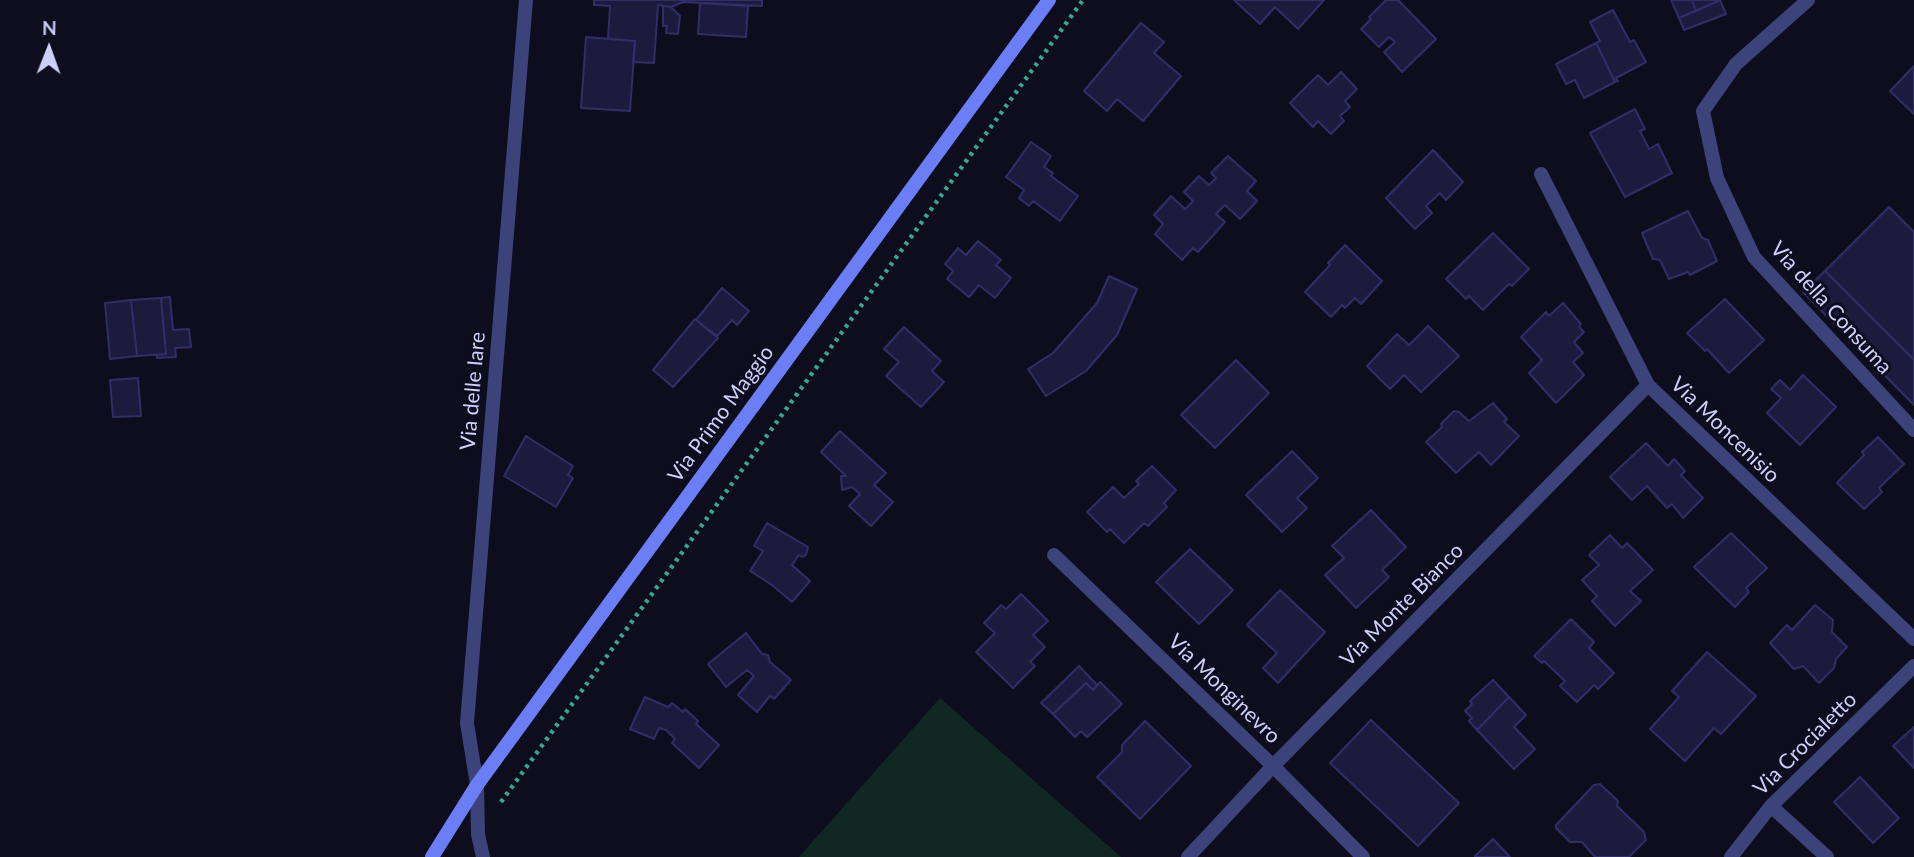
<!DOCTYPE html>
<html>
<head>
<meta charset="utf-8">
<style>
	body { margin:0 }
	#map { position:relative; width:1914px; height:857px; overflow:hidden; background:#0e0d1e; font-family:Lato,sans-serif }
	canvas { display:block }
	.north { position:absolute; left:14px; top:14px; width:70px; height:70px; -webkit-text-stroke:5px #0e0d1e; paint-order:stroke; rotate:1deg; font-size:19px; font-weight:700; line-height:28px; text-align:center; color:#ced0fc }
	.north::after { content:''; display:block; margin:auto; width:24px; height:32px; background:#ced0fc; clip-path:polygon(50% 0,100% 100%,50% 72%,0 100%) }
</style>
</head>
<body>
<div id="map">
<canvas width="1914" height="857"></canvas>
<div class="north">N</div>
</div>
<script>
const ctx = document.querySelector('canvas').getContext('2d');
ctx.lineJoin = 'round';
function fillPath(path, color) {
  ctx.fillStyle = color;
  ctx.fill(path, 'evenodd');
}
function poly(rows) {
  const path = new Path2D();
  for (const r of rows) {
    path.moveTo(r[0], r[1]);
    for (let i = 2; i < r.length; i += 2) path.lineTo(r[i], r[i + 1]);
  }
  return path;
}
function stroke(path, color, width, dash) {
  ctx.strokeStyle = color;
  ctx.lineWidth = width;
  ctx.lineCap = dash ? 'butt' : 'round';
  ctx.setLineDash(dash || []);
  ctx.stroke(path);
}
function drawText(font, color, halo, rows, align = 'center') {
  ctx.font = font + ' Lato,sans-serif';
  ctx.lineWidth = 6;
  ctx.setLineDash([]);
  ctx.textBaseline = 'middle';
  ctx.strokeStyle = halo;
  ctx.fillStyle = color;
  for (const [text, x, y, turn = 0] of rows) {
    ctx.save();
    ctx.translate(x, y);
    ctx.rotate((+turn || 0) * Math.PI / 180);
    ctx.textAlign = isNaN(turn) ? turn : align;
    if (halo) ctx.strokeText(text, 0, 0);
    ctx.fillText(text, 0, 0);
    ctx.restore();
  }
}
const green = poly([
	[940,698,1121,857,799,857]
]);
const building = poly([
	[594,0,762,0,762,6,683,2,671,7,658,5,654,63,633,62,635,41,608,39,610,6,594,5,594,0],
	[1234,0,1324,0,1298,29,1275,7,1260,24,1234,0],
	[1386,0,1398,0,1436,39,1402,72,1384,52,1395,42,1389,37,1379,47,1361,29,1371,19,1369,17,1386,0],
	[1671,0,1692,0,1696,11,1679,18,1671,0],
	[1692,0,1720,0,1696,11,1692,0],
	[1720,0,1726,14,1684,30,1679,18,1720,0],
	[700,3,748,6,746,37,698,34,700,3],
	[663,6,671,7,680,16,678,34,666,33,667,26,663,26,663,6],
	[1613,10,1630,42,1634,40,1646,62,1616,78,1618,81,1615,82,1596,43,1600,41,1590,22,1613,10],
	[1141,23,1164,42,1154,53,1181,76,1143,121,1117,99,1107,111,1084,91,1141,23],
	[586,37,635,41,630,111,581,108,586,37],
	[1596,43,1615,82,1584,98,1575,80,1566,84,1556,64,1596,43],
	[1914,66,1914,114,1890,91,1914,66],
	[1341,72,1357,89,1345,101,1350,107,1340,116,1344,121,1331,134,1318,121,1313,127,1290,103,1318,75,1328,85,1341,72],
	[1635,109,1645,129,1640,131,1649,149,1658,144,1672,173,1625,197,1590,133,1635,109],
	[1031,142,1051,156,1044,167,1053,173,1051,176,1078,196,1060,221,1033,201,1029,206,1019,198,1024,190,1006,177,1031,142],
	[1433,150,1463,182,1446,200,1440,193,1426,206,1432,213,1415,229,1386,198,1433,150],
	[1228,156,1256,181,1247,191,1257,201,1240,219,1225,205,1216,214,1225,222,1198,252,1193,248,1182,260,1155,234,1163,224,1154,215,1171,196,1185,209,1193,201,1184,192,1199,176,1209,185,1216,178,1211,173,1228,156],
	[1889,207,1914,232,1914,360,1825,271,1889,207],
	[1688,211,1702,238,1708,240,1717,261,1690,275,1688,272,1669,279,1660,260,1653,259,1642,233,1688,211],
	[1493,233,1529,269,1512,286,1509,284,1483,310,1469,296,1466,299,1446,279,1493,233],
	[978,241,1001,260,996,265,1011,278,995,298,979,285,969,297,947,279,953,271,945,264,958,248,966,255,978,241],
	[1345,245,1382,281,1361,304,1355,298,1345,308,1342,305,1331,317,1305,292,1330,265,1328,263,1345,245],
	[1825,271,1914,360,1914,405,1803,292,1825,271],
	[1109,276,1137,289,1117,335,1086,371,1046,396,1028,369,1053,353,1097,303,1109,276],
	[722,288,749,311,737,325,732,320,717,336,696,320,722,288],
	[170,297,173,330,189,329,191,347,175,348,176,357,157,358,157,355,166,354,161,298,170,297],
	[161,298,166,354,137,356,131,300,161,298],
	[1725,299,1764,340,1729,373,1707,349,1705,351,1687,333,1725,299],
	[131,300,137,356,110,359,105,303,131,300],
	[1563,303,1581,324,1579,327,1584,332,1574,342,1583,353,1573,362,1584,375,1556,403,1529,373,1542,360,1521,337,1546,312,1549,316,1563,303],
	[695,319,718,338,673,387,653,370,695,319],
	[1428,326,1459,356,1421,392,1404,375,1390,389,1367,366,1397,334,1409,345,1428,326],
	[904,327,941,361,932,371,944,382,921,407,886,376,899,362,884,349,904,327],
	[1236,360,1269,393,1215,448,1181,415,1236,360],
	[1803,375,1836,407,1800,445,1767,413,1781,398,1771,389,1780,380,1790,390,1803,375],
	[138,378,141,416,113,417,110,380,138,378],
	[1493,403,1507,419,1504,422,1519,436,1491,465,1479,452,1456,473,1426,442,1442,427,1441,424,1454,411,1459,412,1469,421,1493,403],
	[840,431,886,473,874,485,893,502,871,526,849,506,860,494,852,487,842,490,841,476,846,476,821,452,840,431],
	[526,436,573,466,568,475,573,478,556,507,504,476,526,436],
	[1878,437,1904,464,1879,488,1882,492,1864,509,1837,483,1864,455,1862,452,1878,437],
	[1646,443,1668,466,1674,459,1685,471,1681,475,1703,498,1683,518,1672,504,1667,508,1647,486,1632,500,1610,477,1646,443],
	[1292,451,1318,478,1297,498,1307,508,1282,532,1246,495,1292,451],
	[1152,466,1176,490,1164,503,1167,507,1148,526,1144,523,1124,543,1110,529,1107,532,1087,512,1113,487,1124,498,1139,484,1136,481,1152,466],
	[1371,510,1406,547,1382,570,1389,577,1356,608,1325,575,1344,558,1332,546,1371,510],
	[767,523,808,547,806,555,802,557,799,555,792,565,810,581,792,602,772,585,750,571,763,551,754,546,767,523],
	[1731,533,1767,568,1746,588,1749,592,1735,607,1694,567,1731,533],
	[1610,535,1622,548,1627,543,1653,570,1630,591,1641,601,1615,626,1592,601,1597,596,1582,580,1599,565,1589,555,1610,535],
	[1190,549,1233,590,1199,624,1156,582,1190,549],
	[1280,590,1325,632,1278,683,1263,668,1277,653,1247,625,1280,590],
	[1021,594,1048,621,1033,635,1045,647,1030,662,1035,666,1013,688,976,652,995,633,984,623,1001,605,1006,609,1021,594],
	[1815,605,1833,620,1832,632,1847,647,1836,659,1834,668,1819,683,1803,666,1794,669,1770,643,1787,625,1792,630,1815,605],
	[1571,619,1594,642,1589,648,1614,673,1598,689,1594,685,1577,702,1560,686,1565,681,1544,661,1542,663,1534,656,1571,619],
	[746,633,762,654,768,655,770,662,791,680,774,699,770,696,757,712,738,695,754,676,747,670,726,687,708,664,746,633],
	[1707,652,1756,696,1721,734,1714,728,1685,761,1650,729,1679,697,1672,691,1707,652],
	[1079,666,1097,685,1093,690,1086,683,1053,714,1041,703,1079,666],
	[1493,680,1509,697,1477,730,1469,721,1472,718,1465,711,1472,704,1470,701,1493,680],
	[1100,682,1122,704,1087,737,1081,731,1075,737,1053,714,1086,683,1093,690,1100,682],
	[645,697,668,707,672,703,683,712,685,709,698,721,696,724,719,745,699,768,672,743,675,739,666,730,659,728,654,739,630,729,645,697],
	[1509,697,1526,715,1514,727,1535,749,1514,769,1477,730,1509,697],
	[1371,720,1459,803,1418,846,1330,763,1371,720],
	[1145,721,1191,766,1140,819,1097,777,1122,752,1122,745,1145,721],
	[1914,727,1914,768,1893,746,1914,727],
	[1860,777,1899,818,1873,843,1834,802,1860,777],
	[1600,784,1618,801,1617,806,1644,832,1646,840,1629,857,1595,857,1582,842,1570,842,1556,828,1556,825,1594,785,1600,784],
	[1493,839,1510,857,1475,857,1475,856,1493,839]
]);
const path = poly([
	[501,802,1083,0]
]);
const street = poly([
	[1808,0,1736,64,1703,111,1717,178,1754,257,1914,430],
	[1541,174,1648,385,1914,639],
	[1054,555,1273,766,1363,857],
	[1771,806,1827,857],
	[483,857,478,834,477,785,467,723,526,0],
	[1188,857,1273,766,1648,385],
	[1731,857,1771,806,1914,666]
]);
const secondary = poly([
	[432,857,477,785,1049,0]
]);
const streetNames = [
	["Via della Consuma",1831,308,48],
	["Via delle Iare",473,391,-85],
	["Via Primo Maggio",721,414,-54],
	["Via Moncenisio",1725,430,44],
	["Via Monte Bianco",1402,605,-45],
	["Via Monginevro",1224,689,44],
	["Via Crocialetto",1805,744,-45]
];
fillPath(green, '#112723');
fillPath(building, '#1c1b3e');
stroke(building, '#302e68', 2);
stroke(path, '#35a88f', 4.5, [3.5, 5]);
stroke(street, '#3b437a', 14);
stroke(secondary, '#6b7ef5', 14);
drawText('21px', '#ced0fc', '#0e0d1e', streetNames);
</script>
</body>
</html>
